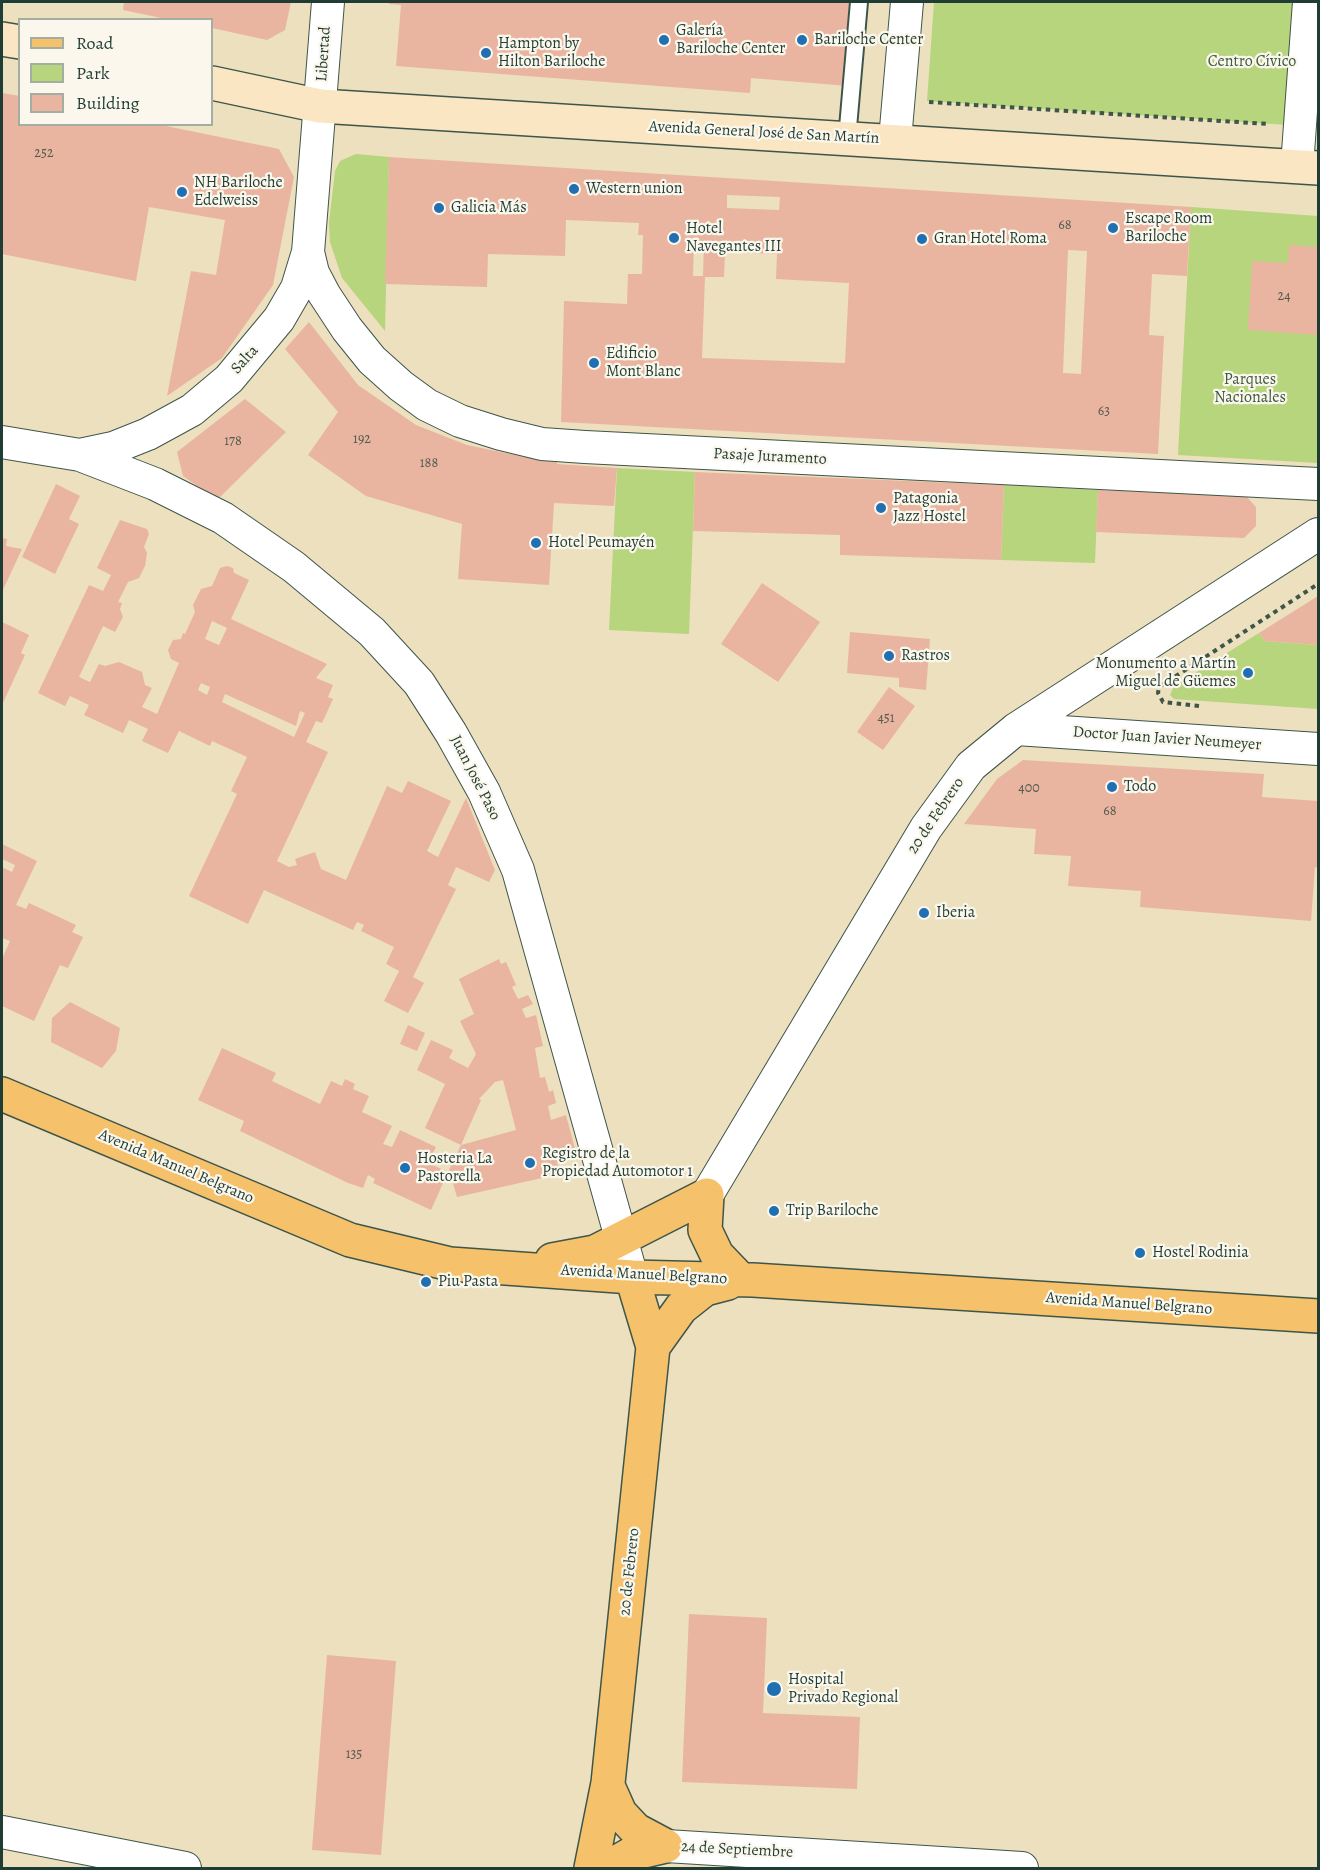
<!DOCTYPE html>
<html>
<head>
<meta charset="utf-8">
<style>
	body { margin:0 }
	#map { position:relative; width:1320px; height:1870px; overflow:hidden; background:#ece0be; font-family:Alegreya,serif }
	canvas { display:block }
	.frame { position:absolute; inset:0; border:3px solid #1f3d34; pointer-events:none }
	.legend { position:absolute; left:18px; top:18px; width:195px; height:108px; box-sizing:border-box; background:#fbf7ec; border:2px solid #a3ada2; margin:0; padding:8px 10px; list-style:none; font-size:18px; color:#1f3d34 }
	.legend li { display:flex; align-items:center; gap:12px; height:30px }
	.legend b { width:30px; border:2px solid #a3ada2 }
</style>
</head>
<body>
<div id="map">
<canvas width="1320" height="1870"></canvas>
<div class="frame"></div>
<ul class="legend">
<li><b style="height:8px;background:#f5c16b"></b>Road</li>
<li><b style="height:16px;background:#b6d57c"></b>Park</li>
<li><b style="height:16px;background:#e9b5a0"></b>Building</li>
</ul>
</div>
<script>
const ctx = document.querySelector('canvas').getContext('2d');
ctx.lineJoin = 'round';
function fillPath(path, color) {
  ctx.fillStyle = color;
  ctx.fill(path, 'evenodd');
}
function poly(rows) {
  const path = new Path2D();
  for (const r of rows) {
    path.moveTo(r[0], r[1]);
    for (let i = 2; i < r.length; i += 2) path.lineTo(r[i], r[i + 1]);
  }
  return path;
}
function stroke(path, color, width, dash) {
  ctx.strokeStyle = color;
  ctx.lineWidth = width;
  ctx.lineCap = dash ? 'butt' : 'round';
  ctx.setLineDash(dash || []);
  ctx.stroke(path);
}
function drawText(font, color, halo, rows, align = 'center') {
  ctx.font = font + ' Alegreya,serif';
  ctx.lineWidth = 4.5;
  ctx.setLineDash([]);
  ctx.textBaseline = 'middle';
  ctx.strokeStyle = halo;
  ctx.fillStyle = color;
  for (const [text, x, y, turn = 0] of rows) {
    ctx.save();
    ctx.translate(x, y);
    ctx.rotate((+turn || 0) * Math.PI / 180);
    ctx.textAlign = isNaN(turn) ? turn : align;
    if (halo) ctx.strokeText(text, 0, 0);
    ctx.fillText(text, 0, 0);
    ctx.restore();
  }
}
const green = poly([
	[934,2,1318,2,1318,127,927,101],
	[356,154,389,157,385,331,342,278,330,242,329,223,335,171,340,161],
	[1191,207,1318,216,1318,463,1178,455],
	[617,468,695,472,689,634,609,630],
	[1004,485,1098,490,1095,563,1001,560],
	[1259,633,1265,641,1318,645,1318,709,1174,699,1170,695,1174,686]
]);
const building = poly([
	[124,2,291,2,285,30,267,40,212,28,212,20,171,20,123,10],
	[389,2,854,2,848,86,751,78,750,93,396,66,401,5,389,4],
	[2,93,20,96,20,124,156,124,279,149,294,177,273,285,222,358,167,396,191,271,216,275,225,220,149,207,136,281,2,254],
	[389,157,1191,207,1187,276,1152,274,1149,335,1164,336,1158,454,561,422,564,301,627,304,628,274,642,274,643,235,638,235,639,223,566,220,565,256,488,254,487,287,385,284],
	[727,195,780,197,779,210,727,208],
	[694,242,704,242,703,276,693,276],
	[1068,250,1087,251,1081,374,1063,373],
	[725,252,777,254,776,279,849,283,845,363,702,358,705,277,724,277],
	[1289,245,1318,247,1318,335,1248,330,1252,261,1288,263],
	[309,322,358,385,416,425,467,445,525,457,557,459,557,464,617,468,614,506,554,503,549,585,458,579,462,524,366,496,308,455,338,412,285,349],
	[245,399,286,432,217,500,183,476,177,452],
	[695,472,1004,485,1001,560,840,555,840,535,693,531],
	[56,484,80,496,69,519,79,524,55,574,22,557],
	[1098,490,1246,496,1256,507,1256,526,1244,538,1096,532],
	[120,520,147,529,149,534,144,547,147,553,145,566,139,578,128,582,118,602,122,603,120,609,123,617,115,632,103,626,79,677,90,682,99,664,105,666,119,662,142,672,145,685,152,688,142,707,157,714,179,663,171,659,168,650,173,640,181,639,183,633,185,634,195,612,193,605,201,589,212,586,220,568,227,566,233,568,234,573,249,580,231,619,327,664,316,678,333,685,328,697,333,699,322,723,316,721,306,742,328,752,277,861,289,867,297,865,295,859,315,852,321,869,346,880,387,786,402,793,408,781,451,801,427,851,438,857,466,798,495,870,489,882,456,867,448,885,456,889,413,977,424,983,408,1013,384,1001,399,971,386,964,394,947,361,931,364,925,357,922,353,930,264,890,248,924,189,896,237,794,231,791,247,757,212,741,210,746,179,731,168,753,142,741,148,729,129,720,123,733,84,715,89,705,70,696,65,706,38,693,89,585,103,591,111,575,97,568],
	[212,621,227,628,219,645,205,639],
	[201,683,210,687,207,695,198,690],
	[225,694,296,726,300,711,305,713,294,737,222,702],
	[2,538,7,539,6,546,22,549,2,592],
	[762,583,820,622,778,682,721,644],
	[1318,596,1318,645,1265,641,1259,633],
	[2,622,29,635,21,653,25,655,2,705],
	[850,632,930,639,926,690,899,687,899,678,847,673],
	[889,687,915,706,883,750,857,732],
	[1023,760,1264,774,1262,797,1318,801,1318,868,1315,867,1311,921,1140,907,1141,891,1068,886,1071,856,1034,854,1036,829,964,824,997,779],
	[2,844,37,861,16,905,26,909,29,903,76,925,72,932,83,937,68,968,60,965,34,1021,2,1006,2,959,10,941,2,938,2,867,12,872,15,865,2,859],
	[499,959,501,964,506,962,516,985,512,987,518,999,528,995,533,1004,522,1009,526,1018,536,1015,543,1046,535,1048,540,1078,545,1077,549,1092,553,1090,556,1103,548,1106,551,1120,566,1115,577,1156,557,1162,560,1174,457,1197,449,1170,461,1145,516,1130,503,1080,495,1082,479,1099,481,1100,461,1145,425,1128,445,1084,417,1070,431,1040,453,1050,449,1058,468,1068,476,1054,460,1021,474,1014,459,979],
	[70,1002,120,1028,116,1051,102,1068,51,1042,52,1018],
	[408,1025,425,1033,417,1051,400,1044],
	[222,1048,276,1073,272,1081,320,1104,331,1081,342,1086,345,1079,355,1084,353,1089,369,1096,362,1112,392,1126,383,1144,392,1147,400,1130,436,1147,428,1163,448,1172,431,1210,373,1183,375,1179,368,1175,363,1188,348,1183,240,1131,244,1121,198,1100],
	[689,1614,767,1618,763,1713,860,1717,857,1789,682,1782],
	[327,1655,396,1661,381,1855,312,1850]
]);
const path = poly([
	[929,102,1268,124],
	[1199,706,1163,702,1158,693,1159,687,1318,584]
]);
const service = poly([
	[847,139,859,2]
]);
const minor = poly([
	[895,140,907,2],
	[1297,166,1309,2],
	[308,252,313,273,324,294,347,329,372,360,401,386,427,405,460,421,501,434,542,444,585,447,1318,484],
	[2,442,80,455,113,448,148,434,192,410,229,379,279,319,297,288,308,252,328,2],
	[80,455,155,484,223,518,294,567,372,632,419,683,451,733,484,792,518,870,632,1277],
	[1016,729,1318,749],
	[707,1195,926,828,971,766,1016,729,1318,534],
	[2,1832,185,1868],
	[666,1846,1022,1868]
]);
const secondary = poly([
	[2,39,20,42],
	[212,83,320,106,1318,168]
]);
const primary = poly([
	[2,1094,350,1240,450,1264,632,1277,753,1280,1318,1316],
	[707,1195,705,1230,717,1255,740,1279],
	[552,1260,595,1252,707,1195],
	[653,1347,681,1308,705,1289,728,1283],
	[608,1786,620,1813,636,1830,666,1846],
	[591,1868,608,1783,653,1347,632,1277],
	[607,1868,631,1854,666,1846]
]);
const markers = [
	[664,40,6,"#1f6fb2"],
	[802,40,6,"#1f6fb2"],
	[486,53,6,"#1f6fb2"],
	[574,189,6,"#1f6fb2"],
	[182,192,6,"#1f6fb2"],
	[439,208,6,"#1f6fb2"],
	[1113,228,6,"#1f6fb2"],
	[674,238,6,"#1f6fb2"],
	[922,239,6,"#1f6fb2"],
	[594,363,6,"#1f6fb2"],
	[881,508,6,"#1f6fb2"],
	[536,543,6,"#1f6fb2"],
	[889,656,6,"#1f6fb2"],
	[1248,673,6,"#1f6fb2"],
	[1112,787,6,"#1f6fb2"],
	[924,913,6,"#1f6fb2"],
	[530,1163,6,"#1f6fb2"],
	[405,1168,6,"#1f6fb2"],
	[774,1211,6,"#1f6fb2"],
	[1140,1253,6,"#1f6fb2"],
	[426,1282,6,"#1f6fb2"],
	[774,1689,8,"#1f6fb2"]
];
const numberNames = [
	["252",44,154],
	["68",1065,226],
	["24",1284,297],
	["63",1104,412],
	["192",362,440],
	["178",233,442],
	["188",429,464],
	["451",886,719],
	["400",1029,789],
	["68",1110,812],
	["135",354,1755]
];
const poiNames = [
	["Galería",676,31],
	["Bariloche Center",676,49],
	["Bariloche Center",814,40],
	["Hampton by",498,44],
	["Hilton Bariloche",498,62],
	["NH Bariloche",194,183],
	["Edelweiss",194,201],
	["Western union",586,189],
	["Galicia Más",451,208],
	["Escape Room",1125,219],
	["Bariloche",1125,237],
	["Hotel",686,229],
	["Navegantes III",686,247],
	["Gran Hotel Roma",934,239],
	["Edificio",606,354],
	["Mont Blanc",606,372],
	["Patagonia",893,499],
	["Jazz Hostel",893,517],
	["Hotel Peumayén",548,543],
	["Rastros",901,656],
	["Monumento a Martín",1236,664,"right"],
	["Miguel de Güemes",1236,682,"right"],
	["Todo",1124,787],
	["Iberia",936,913],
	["Registro de la",542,1154],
	["Propiedad Automotor 1",542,1172],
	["Hosteria La",417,1159],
	["Pastorella",417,1177],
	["Trip Bariloche",786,1211],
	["Hostel Rodinia",1152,1253],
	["Piu Pasta",438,1282],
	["Hospital",788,1680],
	["Privado Regional",788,1698]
];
const streetNames = [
	["Libertad",324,54,-86],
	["Avenida General José de San Martín",764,133,3],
	["Salta",245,360,-48],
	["Pasaje Juramento",770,457,3],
	["Doctor Juan Javier Neumeyer",1167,739,4],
	["Juan José Paso",475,778,63],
	["20 de Febrero",936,816,-56],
	["Avenida Manuel Belgrano",176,1167,23],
	["Avenida Manuel Belgrano",644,1275,3],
	["Avenida Manuel Belgrano",1129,1304,4],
	["20 de Febrero",630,1572,-84],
	["24 de Septiembre",737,1850,3]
];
const parkNames = [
	["Centro Cívico",1252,62],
	["Parques",1250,380],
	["Nacionales",1250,398]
];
fillPath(green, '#b6d57c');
fillPath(building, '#e9b5a0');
stroke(service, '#3e5549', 20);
stroke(minor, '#3e5549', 34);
stroke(secondary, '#3e5549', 36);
stroke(primary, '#3e5549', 36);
stroke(path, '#3e5549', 4, [4.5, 4.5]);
stroke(service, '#fff', 16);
stroke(minor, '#fff', 32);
stroke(secondary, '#fbe6c4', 33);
stroke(primary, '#f5c16b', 33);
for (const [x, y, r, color] of markers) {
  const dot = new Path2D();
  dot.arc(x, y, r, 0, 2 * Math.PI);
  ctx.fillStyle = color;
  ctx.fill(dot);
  stroke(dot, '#fbf7ec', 2);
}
drawText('14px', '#525b4f', null, numberNames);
drawText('16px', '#1f3d34', '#fbf7ec', poiNames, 'left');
drawText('16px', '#1f3d34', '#fbf7ec', streetNames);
drawText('16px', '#3d5b42', '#fbf7ec', parkNames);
</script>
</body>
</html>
